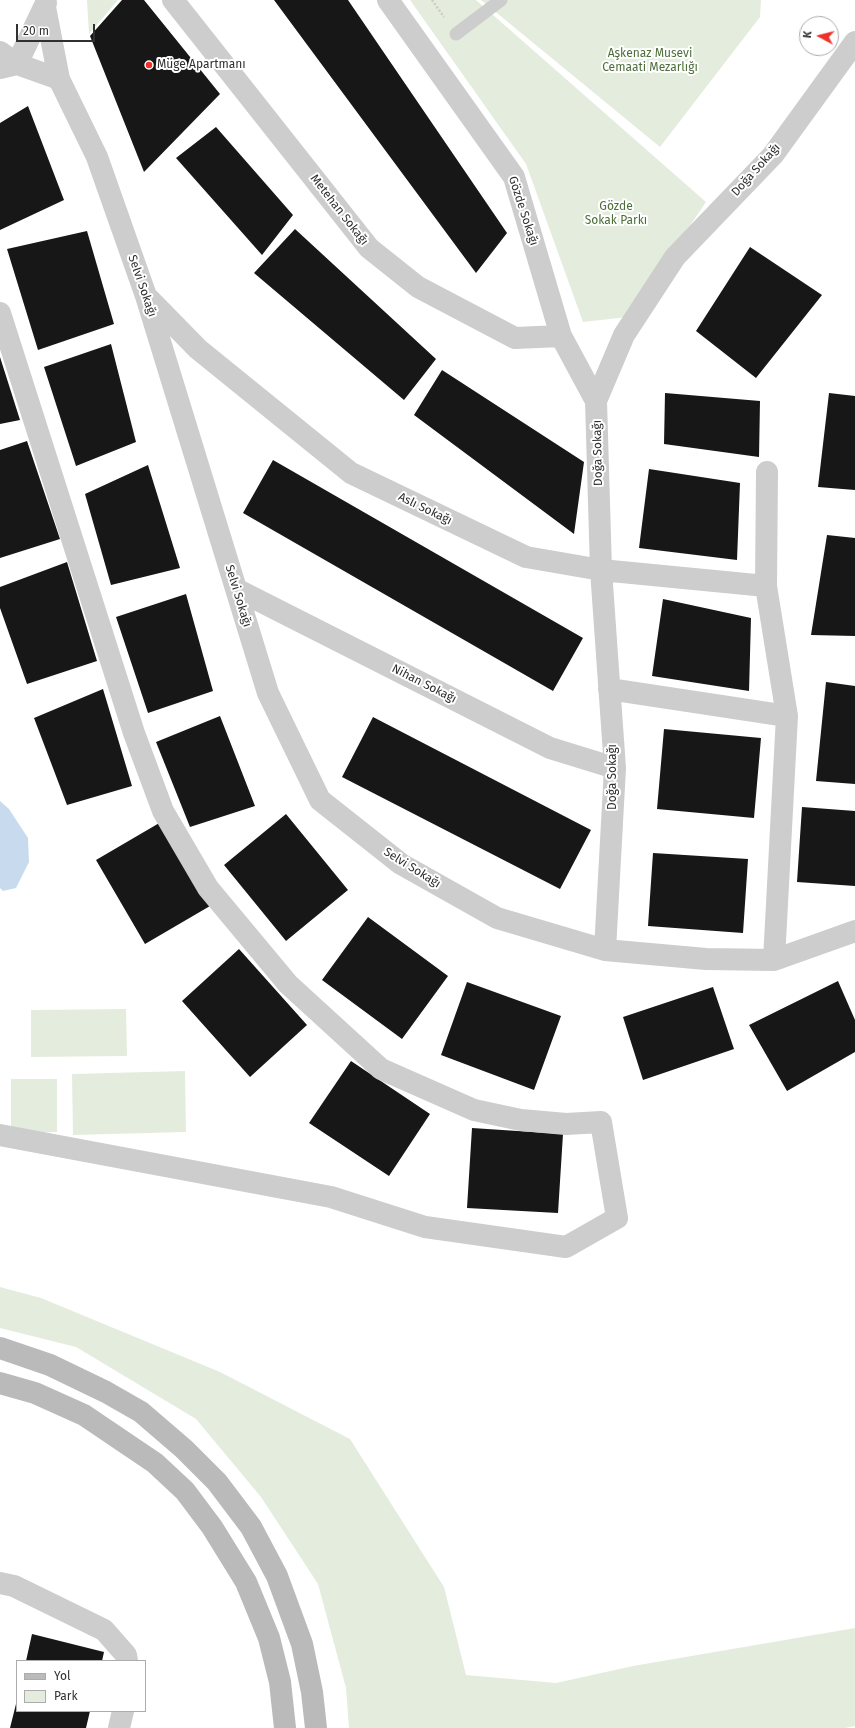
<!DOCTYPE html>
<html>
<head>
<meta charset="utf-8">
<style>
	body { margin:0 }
	#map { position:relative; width:855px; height:1728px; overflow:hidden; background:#fff; font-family:"Fira Sans",sans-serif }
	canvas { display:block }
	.legend { position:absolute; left:16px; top:1660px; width:130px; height:52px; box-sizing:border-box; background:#fff; border:1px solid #acacac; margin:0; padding:5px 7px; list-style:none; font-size:12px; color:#303030 }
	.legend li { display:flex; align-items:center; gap:8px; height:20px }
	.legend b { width:20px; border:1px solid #acacac }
	.north { position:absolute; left:799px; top:16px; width:40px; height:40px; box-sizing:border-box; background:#fff; border:1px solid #acacac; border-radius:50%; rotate:277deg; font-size:11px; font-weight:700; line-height:16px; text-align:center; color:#303030 }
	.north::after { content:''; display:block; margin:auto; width:14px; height:18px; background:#ee322a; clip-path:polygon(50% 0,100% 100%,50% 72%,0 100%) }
	.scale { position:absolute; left:16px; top:24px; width:79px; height:18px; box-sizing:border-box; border:2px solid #303030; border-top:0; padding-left:5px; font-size:12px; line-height:14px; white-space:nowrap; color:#303030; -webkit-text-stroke:3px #fff; paint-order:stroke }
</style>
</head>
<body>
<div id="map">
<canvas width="855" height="1728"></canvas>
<ul class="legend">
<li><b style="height:5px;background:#bababa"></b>Yol</li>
<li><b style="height:11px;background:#e4eddd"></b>Park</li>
</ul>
<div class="north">K</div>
<div class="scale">20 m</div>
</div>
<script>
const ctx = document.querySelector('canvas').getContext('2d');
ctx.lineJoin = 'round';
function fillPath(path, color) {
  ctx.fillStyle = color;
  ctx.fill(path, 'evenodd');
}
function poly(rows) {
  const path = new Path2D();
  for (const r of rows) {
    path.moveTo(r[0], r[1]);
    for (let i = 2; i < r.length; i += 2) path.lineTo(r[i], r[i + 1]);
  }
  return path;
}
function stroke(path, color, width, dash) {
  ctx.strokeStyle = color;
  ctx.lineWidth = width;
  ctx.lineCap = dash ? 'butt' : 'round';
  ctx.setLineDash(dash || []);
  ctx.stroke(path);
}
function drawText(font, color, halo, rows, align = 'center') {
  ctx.font = font + ' "Fira Sans",sans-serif';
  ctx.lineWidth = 4;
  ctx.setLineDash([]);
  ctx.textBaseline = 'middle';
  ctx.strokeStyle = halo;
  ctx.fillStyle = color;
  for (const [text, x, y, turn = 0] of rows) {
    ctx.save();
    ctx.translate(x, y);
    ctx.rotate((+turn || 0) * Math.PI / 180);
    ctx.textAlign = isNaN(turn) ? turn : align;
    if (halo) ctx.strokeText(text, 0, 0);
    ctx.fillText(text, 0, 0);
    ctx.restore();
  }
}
const green = poly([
	[87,0,118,0,89,34,87,1],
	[410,0,476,0,706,202,628,317,583,322,526,164],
	[481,0,761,0,760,17,660,147],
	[126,1009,127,1056,31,1057,31,1010],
	[185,1071,186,1132,73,1135,72,1074],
	[11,1079,57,1079,57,1132,11,1133],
	[0,1287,41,1298,220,1372,350,1439,444,1587,466,1675,556,1683,633,1666,855,1628,855,1726,845,1728,349,1728,346,1688,318,1584,261,1497,196,1419,76,1347,0,1328]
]);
const water = poly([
	[0,801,9,809,28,838,29,862,16,888,3,891,0,888]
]);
const building = poly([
	[122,0,144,0,220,94,144,172,90,36],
	[274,0,348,0,507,233,476,273],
	[28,106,64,200,0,230,0,123],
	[216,127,293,215,262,255,176,158],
	[295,229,436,359,404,400,254,273],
	[87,231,114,324,38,350,7,249],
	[750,247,822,295,756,378,696,331],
	[111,344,136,442,76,466,44,367],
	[0,357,20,420,0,424],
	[442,370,584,462,574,534,414,415],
	[665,393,760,401,759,457,664,444],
	[829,393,855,396,855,490,818,487],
	[27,441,60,539,0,558,0,450],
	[273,460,583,638,553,691,243,513],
	[148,465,180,568,111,585,85,494],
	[649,469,740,483,737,560,639,548],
	[827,535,855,538,855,636,811,635],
	[67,562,97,661,27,684,0,608,0,587],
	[186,594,213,691,148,713,116,617],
	[663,599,751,618,749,691,652,676],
	[826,682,855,686,855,784,816,781],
	[103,689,132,786,67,805,34,718],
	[220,716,255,806,190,827,156,742],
	[373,717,591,830,560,889,342,777],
	[664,729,761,738,754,818,657,809],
	[802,807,855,811,855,886,797,882],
	[286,814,348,890,286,941,224,865],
	[161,822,210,906,145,944,96,860],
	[653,853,748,859,743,933,648,926],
	[368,917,448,976,402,1039,322,980],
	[239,949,307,1025,250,1077,182,1001],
	[838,981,855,1020,855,1052,787,1091,749,1025],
	[467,982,561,1016,534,1090,441,1055],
	[713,987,734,1049,643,1080,623,1017],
	[351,1061,430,1114,389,1176,309,1123],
	[472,1128,563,1134,558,1213,467,1208],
	[32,1634,104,1652,102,1661,26,1661],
	[17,1700,17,1711,90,1711,86,1728,10,1728]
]);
const path = poly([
	[432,0,444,17]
]);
const lane = poly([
	[456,34,501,0]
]);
const street = poly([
	[173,0,369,248,418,287,515,338,561,336],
	[388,0,514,177,561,336,596,401],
	[46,3,17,64,59,79],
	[45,7,59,79,97,157,146,296,268,693,320,800,401,864,497,918,605,950,706,959,774,960,855,931],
	[0,52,17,64,0,68],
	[149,299,198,349,351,473,526,557,601,570,766,586],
	[0,313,134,733,163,811,208,888,288,984,381,1069,474,1110,521,1120,566,1124,601,1122,617,1218,566,1247,425,1227,331,1197,0,1135],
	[767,472,766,586,787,716,774,960],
	[236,589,550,748,615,768],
	[609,689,787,716],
	[605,950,615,768,601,570,596,401,624,335,675,257,773,155,855,42],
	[0,1583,14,1586,104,1630,126,1655,127,1661],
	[119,1728,123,1711]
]);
const secondary = poly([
	[0,1348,50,1365,106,1392,141,1412,184,1449,217,1482,251,1527,277,1576,302,1644,312,1692,316,1728],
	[0,1383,35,1393,84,1415,155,1463,185,1491,212,1527,246,1582,269,1638,280,1682,285,1728]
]);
const markers = [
	[149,65,4,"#ee322a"]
];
const parkNames = [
	["Aşkenaz Musevi",650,54],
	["Cemaati Mezarlığı",650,68],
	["Gözde",616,207],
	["Sokak Parkı",616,221]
];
const poiNames = [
	["Müge Apartmanı",157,65]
];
const streetNames = [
	["Doğa Sokağı",756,170,-48],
	["Metehan Sokağı",339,210,52],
	["Gözde Sokağı",523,211,72],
	["Selvi Sokağı",142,286,71],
	["Doğa Sokağı",598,453,-91],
	["Aslı Sokağı",425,509,26],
	["Selvi Sokağı",238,596,73],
	["Nihan Sokağı",424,684,27],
	["Doğa Sokağı",613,777,-90],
	["Selvi Sokağı",412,868,32]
];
fillPath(green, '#e4eddd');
fillPath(water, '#c8dbee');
fillPath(building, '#171717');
stroke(path, '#cdcdcd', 2.5, [2, 2]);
stroke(lane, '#cdcdcd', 13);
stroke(street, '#cdcdcd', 22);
stroke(secondary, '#bababa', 22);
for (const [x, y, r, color] of markers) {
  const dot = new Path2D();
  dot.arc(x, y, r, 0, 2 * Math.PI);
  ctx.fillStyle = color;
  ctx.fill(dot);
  stroke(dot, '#fff', 1.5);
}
drawText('12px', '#4d6e3a', '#fff', parkNames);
drawText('12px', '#303030', '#fff', poiNames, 'left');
drawText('12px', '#303030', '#fff', streetNames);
</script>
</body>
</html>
